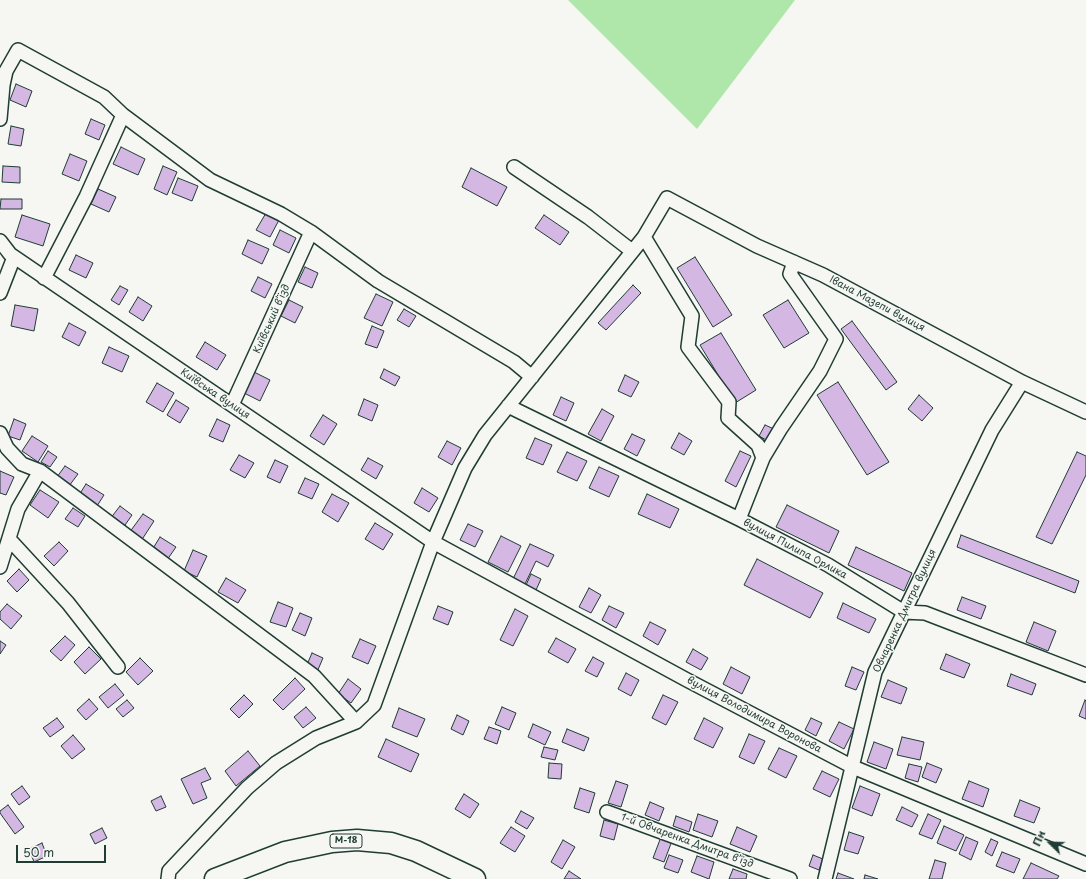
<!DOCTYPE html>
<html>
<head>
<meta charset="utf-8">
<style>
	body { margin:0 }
	#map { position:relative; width:1086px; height:879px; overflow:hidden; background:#f6f6f2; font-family:"Playpen Sans",sans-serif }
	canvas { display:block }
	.north { position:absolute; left:1030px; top:823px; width:40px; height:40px; -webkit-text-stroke:3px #f6f6f2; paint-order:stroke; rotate:293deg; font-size:11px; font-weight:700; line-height:16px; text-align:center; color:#1f3d34 }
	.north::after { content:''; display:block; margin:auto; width:14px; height:18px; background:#1f3d34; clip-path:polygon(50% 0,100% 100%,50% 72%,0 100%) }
	.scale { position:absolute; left:16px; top:845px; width:90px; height:18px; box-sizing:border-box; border:2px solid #1f3d34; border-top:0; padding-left:5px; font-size:12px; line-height:14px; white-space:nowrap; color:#1f3d34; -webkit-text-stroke:3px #f6f6f2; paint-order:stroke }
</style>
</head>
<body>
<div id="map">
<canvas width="1086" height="879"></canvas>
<div class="north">Пн</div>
<div class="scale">50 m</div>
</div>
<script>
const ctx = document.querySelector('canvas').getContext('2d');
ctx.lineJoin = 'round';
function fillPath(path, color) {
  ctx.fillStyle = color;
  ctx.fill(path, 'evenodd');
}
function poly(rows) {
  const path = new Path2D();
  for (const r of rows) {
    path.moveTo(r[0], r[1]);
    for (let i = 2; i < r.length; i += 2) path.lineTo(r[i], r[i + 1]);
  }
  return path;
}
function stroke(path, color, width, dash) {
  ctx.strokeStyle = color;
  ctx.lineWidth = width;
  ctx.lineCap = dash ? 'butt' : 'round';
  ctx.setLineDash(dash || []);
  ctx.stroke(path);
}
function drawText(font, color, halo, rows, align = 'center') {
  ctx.font = font + ' "Playpen Sans",sans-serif';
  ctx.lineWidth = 3;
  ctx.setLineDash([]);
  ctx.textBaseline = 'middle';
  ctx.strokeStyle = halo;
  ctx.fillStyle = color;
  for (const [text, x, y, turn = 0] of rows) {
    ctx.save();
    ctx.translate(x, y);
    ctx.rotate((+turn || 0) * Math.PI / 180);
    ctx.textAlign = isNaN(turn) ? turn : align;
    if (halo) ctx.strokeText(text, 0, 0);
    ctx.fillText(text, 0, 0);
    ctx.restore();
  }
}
const green = poly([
	[568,0,795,0,697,129]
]);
const building = poly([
	[16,84,32,91,26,107,10,100,16,84],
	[91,119,105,125,99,140,85,134,91,119],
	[11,126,24,129,21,146,8,144,11,126],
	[121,147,145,159,138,175,113,164,121,147],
	[70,154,87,161,79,181,62,174,70,154],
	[3,166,20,167,20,183,2,182,3,166],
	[163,166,177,172,167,195,154,189,163,166],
	[471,168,507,187,497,206,462,187,471,168],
	[178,178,198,186,192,201,172,193,178,178],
	[98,189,116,197,109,212,91,204,98,189],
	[1,199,22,199,22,209,0,209,1,199],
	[266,213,279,220,270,237,256,230,266,213],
	[22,215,50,224,43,246,15,237,22,215],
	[544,215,569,232,560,245,535,228,544,215],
	[280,230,296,238,289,253,273,245,280,230],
	[248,240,269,249,262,264,242,254,248,240],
	[76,255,93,263,86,278,69,270,76,255],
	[695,257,732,315,713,327,677,268,695,257],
	[305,267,318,273,312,288,298,282,305,267],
	[258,277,272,284,265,298,251,291,258,277],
	[633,285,641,293,606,330,598,323,633,285],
	[120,286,128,290,119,305,111,300,120,286],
	[376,294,393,302,382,326,364,318,376,294],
	[138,297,152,306,143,321,129,312,138,297],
	[289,300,303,307,295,323,281,316,289,300],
	[788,300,809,333,784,348,763,315,788,300],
	[15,305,38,309,34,331,11,326,15,305],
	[404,309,416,316,409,327,397,320,404,309],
	[852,321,897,382,886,390,841,329,852,321],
	[69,323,86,332,79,346,62,337,69,323],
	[372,326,384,331,377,348,365,344,372,326],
	[721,333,756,390,735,403,700,345,721,333],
	[205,342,226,355,217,370,196,357,205,342],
	[109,347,129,356,122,372,102,363,109,347],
	[384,369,400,377,395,386,380,378,384,369],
	[254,372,270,380,260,401,244,393,254,372],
	[625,375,639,382,631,397,618,391,625,375],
	[838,382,889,462,867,475,817,395,838,382],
	[157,383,174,393,163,412,146,402,157,383],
	[919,395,933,408,922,421,908,409,919,395],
	[561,397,574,403,566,421,553,415,561,397],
	[364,399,378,405,372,421,358,415,364,399],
	[176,400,189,408,180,423,167,415,176,400],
	[602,409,614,416,601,441,588,434,602,409],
	[323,415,337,424,324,445,310,436,323,415],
	[14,419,26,424,20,440,8,436,14,419],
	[217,419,230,425,223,442,209,436,217,419],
	[765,425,774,429,768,441,759,436,765,425],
	[679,433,692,441,684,455,671,448,679,433],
	[632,434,645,440,637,456,624,449,632,434],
	[32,436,48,446,38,462,22,451,32,436],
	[535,438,552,445,543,465,526,458,535,438],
	[447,441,461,448,452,465,438,457,447,441],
	[48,451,57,457,50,467,41,462,48,451],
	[740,451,751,456,736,487,725,481,740,451],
	[567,452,587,461,577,481,557,472,567,452],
	[1077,452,1086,456,1086,475,1052,544,1036,537,1077,452],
	[239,455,254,463,245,478,230,470,239,455],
	[368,458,383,466,376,479,361,470,368,458],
	[275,460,288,466,280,483,267,477,275,460],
	[65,466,78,474,69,486,57,477,65,466],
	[599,467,619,476,609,497,589,488,599,467],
	[0,471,14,477,6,495,0,493,0,471],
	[305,478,319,484,312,499,298,493,305,478],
	[86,484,104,495,97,506,79,495,86,484],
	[422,488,438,498,429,512,414,503,422,488],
	[40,490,59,502,48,518,30,505,40,490],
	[332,494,349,503,338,522,322,512,332,494],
	[647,494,679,509,670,528,638,514,647,494],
	[787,505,839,531,829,553,776,527,787,505],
	[120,506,132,515,123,528,110,519,120,506],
	[73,508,85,516,78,527,65,519,73,508],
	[143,514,154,521,141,541,129,533,143,514],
	[375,523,393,534,383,550,365,539,375,523],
	[468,524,483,531,475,547,460,540,468,524],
	[961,535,1079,581,1075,593,957,547,961,535],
	[501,536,521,546,508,572,488,562,501,536],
	[160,537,176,547,167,560,152,550,160,537],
	[59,542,68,551,54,566,44,556,59,542],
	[530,544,554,555,548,567,536,561,524,586,512,581,530,544],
	[856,547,912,573,904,591,848,565,856,547],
	[193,550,207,556,197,577,184,571,193,550],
	[757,559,823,593,810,618,744,585,757,559],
	[19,569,29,580,17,592,7,581,19,569],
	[531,574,541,579,536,590,526,585,531,574],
	[226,578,246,590,238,603,218,592,226,578],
	[589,588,601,595,591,613,579,607,589,588],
	[962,597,986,606,981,619,957,610,962,597],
	[278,602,293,608,286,627,270,622,278,602],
	[843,603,876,619,869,633,837,618,843,603],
	[7,604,22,616,11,629,0,619,0,612,7,604],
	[438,606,453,612,448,625,433,619,438,606],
	[609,606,624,613,616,628,602,620,609,606],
	[515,609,528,616,513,646,500,640,515,609],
	[300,613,312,618,305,636,292,630,300,613],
	[650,622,666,630,658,645,643,636,650,622],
	[1034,622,1056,631,1048,651,1026,642,1034,622],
	[65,636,75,645,61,661,50,651,65,636],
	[556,638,576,649,568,663,548,652,556,638],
	[360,639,376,646,368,664,352,657,360,639],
	[0,641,6,645,0,654,0,641],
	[89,647,101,659,85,674,74,662,89,647],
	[693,649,708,658,701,670,686,662,693,649],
	[312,653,323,658,317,672,306,667,312,653],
	[946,654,970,664,964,678,940,669,946,654],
	[593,657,604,663,597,677,585,671,593,657],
	[140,658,153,671,138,685,126,672,140,658],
	[731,667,750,677,742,694,723,684,731,667],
	[852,667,864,672,856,690,845,686,852,667],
	[626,673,639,680,631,696,618,689,626,673],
	[1011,674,1036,684,1032,695,1007,686,1011,674],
	[295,678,305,689,283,710,273,700,295,678],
	[348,679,361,689,351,703,338,694,348,679],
	[888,680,907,688,901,704,881,697,888,680],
	[115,684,124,695,108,708,99,697,115,684],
	[244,695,253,704,239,718,230,709,244,695],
	[663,695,678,702,666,725,652,718,663,695],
	[89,699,98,709,86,720,77,710,89,699],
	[127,700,134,708,123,717,116,709,127,700],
	[1085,700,1086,701,1086,719,1079,716,1085,700],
	[306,707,316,718,303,728,294,717,306,707],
	[502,707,516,713,509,730,495,724,502,707],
	[399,708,425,719,417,737,392,727,399,708],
	[457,715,469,721,463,735,451,729,457,715],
	[57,718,64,727,50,737,43,728,57,718],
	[704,718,723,728,713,748,694,739,704,718],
	[811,718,822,723,816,736,805,730,811,718],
	[839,722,854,729,844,749,829,741,839,722],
	[533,724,551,732,545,745,528,737,533,724],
	[489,727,501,731,497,744,484,739,489,727],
	[567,729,589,738,584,751,562,742,567,729],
	[749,734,765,741,754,764,739,757,749,734],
	[73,735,85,749,72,759,61,746,73,735],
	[902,737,924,742,920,760,897,755,902,737],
	[386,739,419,754,411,772,378,757,386,739],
	[874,742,893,749,886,769,867,762,874,742],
	[544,747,558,750,555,760,541,757,544,747],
	[779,748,797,756,786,778,768,769,779,748],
	[248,751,260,766,236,786,225,771,248,751],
	[549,763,562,764,561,779,548,778,549,763],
	[927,763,942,769,936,783,922,777,927,763],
	[909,764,922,767,918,782,905,778,909,764],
	[205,768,211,779,201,783,207,798,193,804,181,779,205,768],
	[822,771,839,779,830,797,813,789,822,771],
	[616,781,628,785,621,807,608,803,616,781],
	[969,781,989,789,983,807,962,799,969,781],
	[22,786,30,797,19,805,11,794,22,786],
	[860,786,880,794,872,816,852,808,860,786],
	[580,788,595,793,589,813,574,808,580,788],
	[464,794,479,804,470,818,455,809,464,794],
	[161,796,166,807,156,811,151,801,161,796],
	[1020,800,1040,808,1034,823,1014,816,1020,800],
	[650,802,664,808,659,821,645,815,650,802],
	[8,805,24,827,15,834,0,813,0,811,8,805],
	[902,807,918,815,912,827,896,820,902,807],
	[521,811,534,818,527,829,515,822,521,811],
	[698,814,718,821,712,837,693,830,698,814],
	[928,814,941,820,932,839,919,834,928,814],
	[676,816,692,822,689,832,673,826,676,816],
	[604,820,618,824,614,840,600,836,604,820],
	[944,826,964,835,956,851,937,843,944,826],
	[511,827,525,836,515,852,500,843,511,827],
	[737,827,757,836,750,852,730,844,737,827],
	[102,828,107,838,95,844,90,834,102,828],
	[849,832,864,837,858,854,844,850,849,832],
	[661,837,672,841,664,862,653,858,661,837],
	[966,837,978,842,971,860,959,854,966,837],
	[991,839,998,842,992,856,985,852,991,839],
	[563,840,575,847,562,869,551,862,563,840],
	[42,843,47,856,34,862,29,849,42,843],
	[1002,852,1020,859,1014,873,996,866,1002,852],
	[669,855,683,860,678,873,664,868,669,855],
	[813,855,823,859,819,870,809,866,813,855],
	[697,856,714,862,709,879,691,872,697,856],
	[935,860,946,863,942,879,929,879,935,860],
	[1031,863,1059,876,1057,879,1023,879,1031,863],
	[733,869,747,874,746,879,729,879,733,869],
	[569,871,581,879,564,879,569,871],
	[838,873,854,879,836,879,838,873],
	[865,875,878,879,864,879,865,875]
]);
const minor = poly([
	[0,119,3,85,6,71,18,50,104,97,123,115,210,180,281,214,311,232,378,281,514,362,532,377],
	[514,167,588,217,632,251],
	[644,237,692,316,688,347,729,402,728,418,758,445,763,458,739,519],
	[0,241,10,254,433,542,687,680,853,767,1086,864],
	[44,278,86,197,123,115],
	[0,293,14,257],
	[232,405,311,232],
	[508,406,739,519,828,565,904,612,925,613,1086,675],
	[0,433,7,448,22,464,40,471,314,676,356,722],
	[763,458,781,428,820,371,836,339,790,274,794,262],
	[9,539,68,603,118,667],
	[0,567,18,509,40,471],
	[607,812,790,879],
	[168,879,169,871,247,788,276,763,316,738,356,722,374,705,433,542,465,468,485,435,644,237,667,198,757,246,823,275,1022,382,1086,412],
	[825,879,875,672,992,430,1022,382]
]);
const highway = poly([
	[215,879,285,852,332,842,357,840,391,843,416,851,475,879]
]);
const shields = [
	[346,841,32]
];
const shieldNames = [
	["М-18",346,841]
];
const streetNames = [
	["Івана Мазепи вулиця",877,304,28],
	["Київський в’їзд",272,319,-66],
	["Київська вулиця",215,394,34],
	["вулиця Пилипа Орлика",795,549,28],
	["Овчаренка Дмитра вулиця",905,611,-65],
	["вулиця Володимира Воронова",754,715,28],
	["1-й Овчаренка Дмитра в’їзд",687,841,20]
];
fillPath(green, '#afe7ab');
fillPath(building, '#d5b7e4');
stroke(building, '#1f3d34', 1);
stroke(minor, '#1f3d34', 16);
stroke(highway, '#1f3d34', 23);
stroke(minor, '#f6f6f2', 13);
stroke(highway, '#f6f6f2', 20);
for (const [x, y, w] of shields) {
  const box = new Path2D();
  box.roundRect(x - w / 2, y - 7, w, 14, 3);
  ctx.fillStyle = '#f6f6f2';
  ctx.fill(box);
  stroke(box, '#1f3d34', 1);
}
drawText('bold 9px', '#1f3d34', null, shieldNames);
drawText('10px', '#1f3d34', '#f6f6f2', streetNames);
</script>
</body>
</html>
